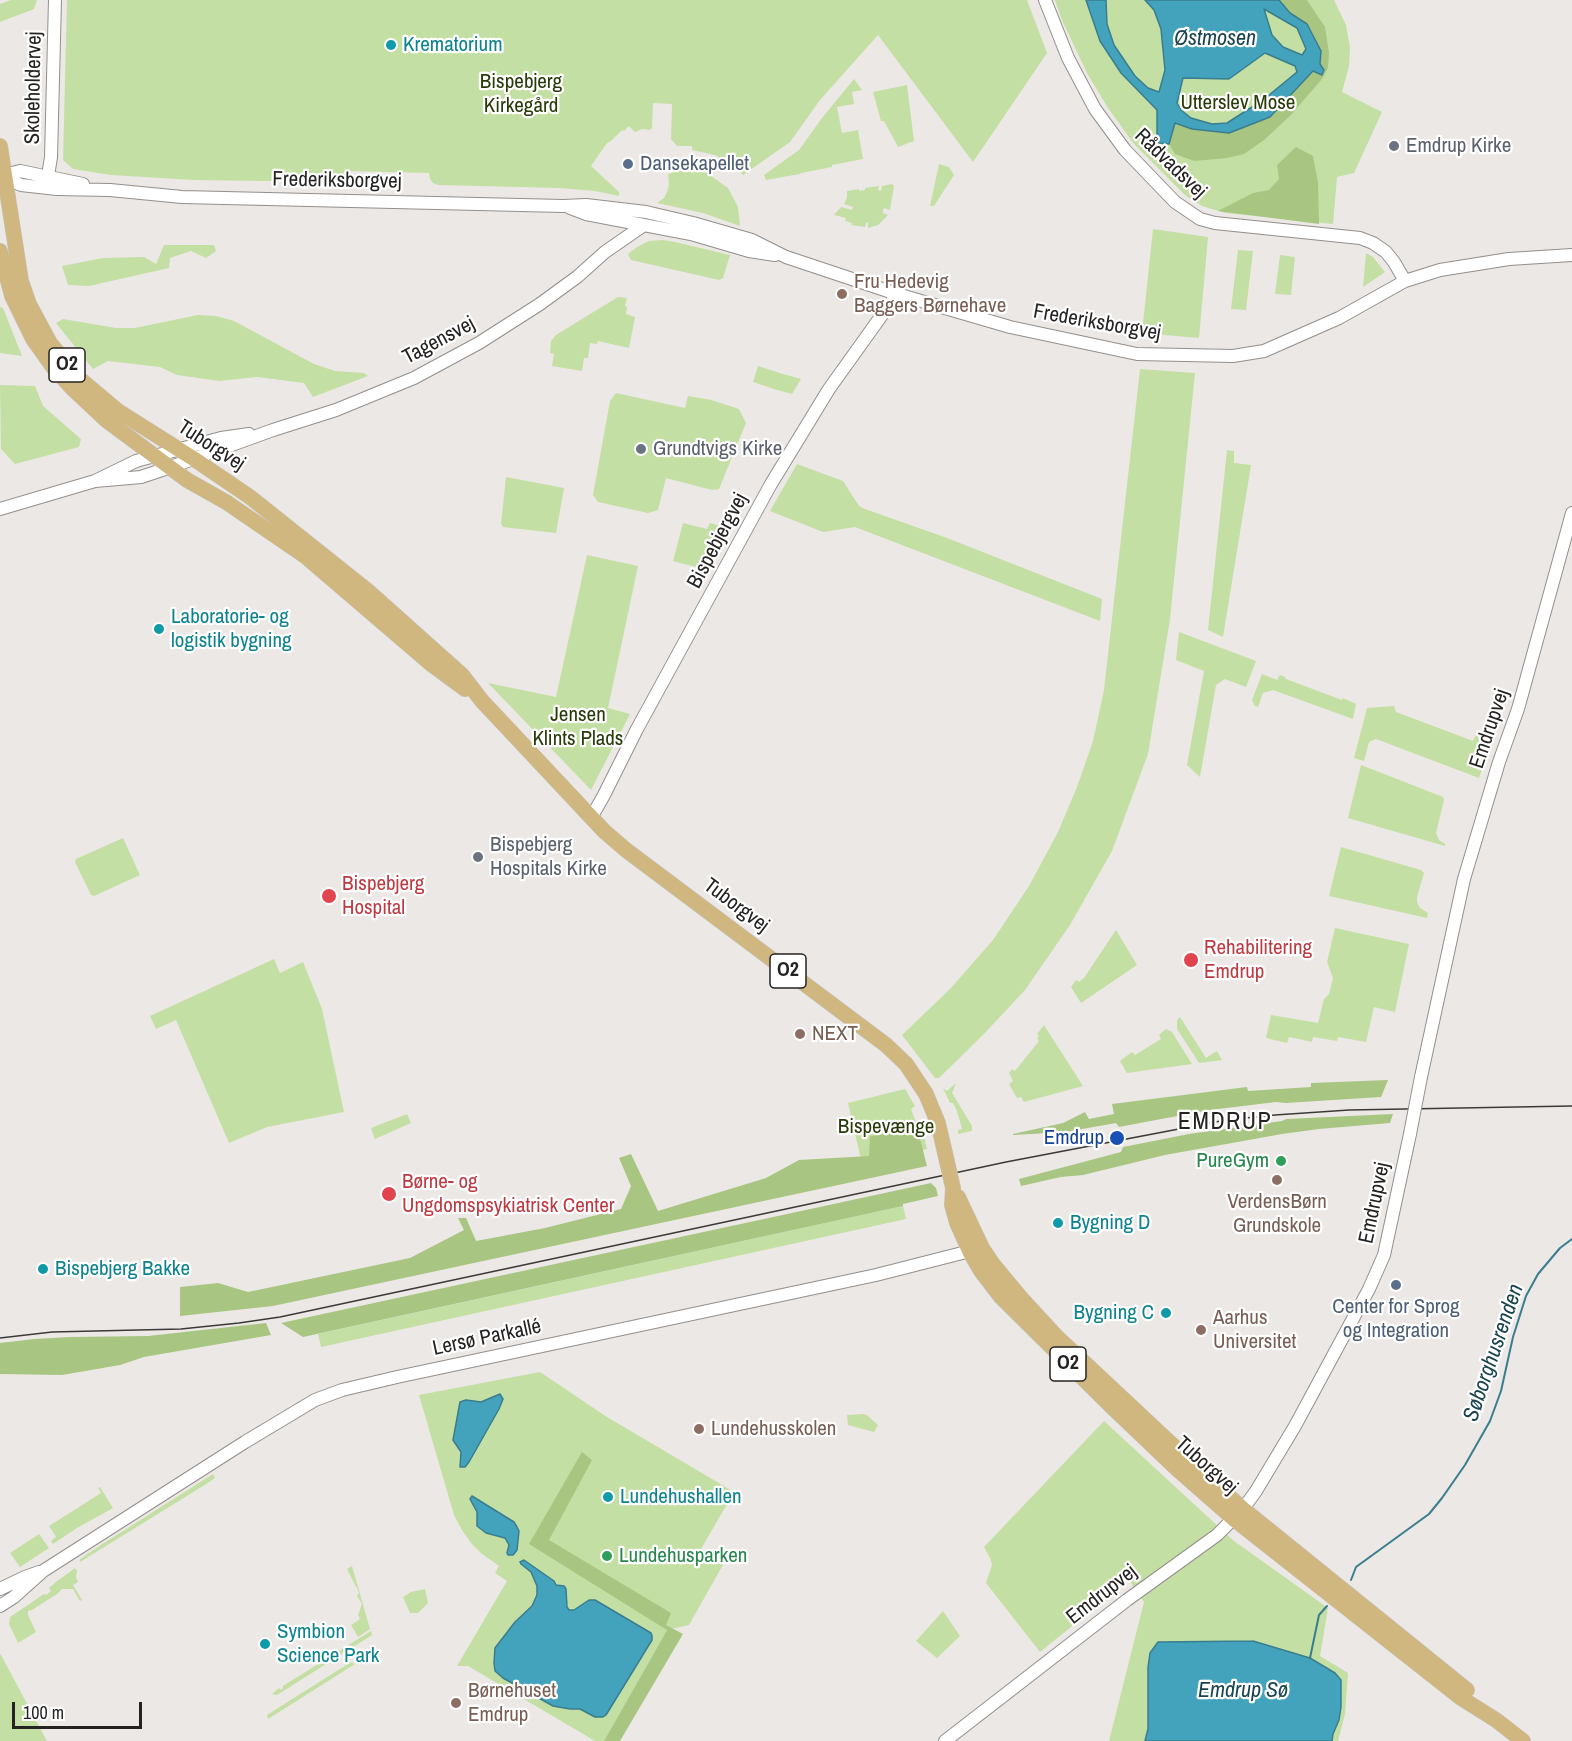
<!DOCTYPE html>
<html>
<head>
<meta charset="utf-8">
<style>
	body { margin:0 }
	#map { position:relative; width:1572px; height:1741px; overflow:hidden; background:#ece8e5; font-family:"Archivo Narrow",sans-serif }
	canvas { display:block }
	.scale { position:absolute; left:12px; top:1702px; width:130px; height:27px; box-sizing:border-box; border:3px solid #252322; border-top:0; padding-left:8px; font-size:18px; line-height:21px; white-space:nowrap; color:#252322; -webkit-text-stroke:4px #fff; paint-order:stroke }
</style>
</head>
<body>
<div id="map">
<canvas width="1572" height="1741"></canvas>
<div class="scale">100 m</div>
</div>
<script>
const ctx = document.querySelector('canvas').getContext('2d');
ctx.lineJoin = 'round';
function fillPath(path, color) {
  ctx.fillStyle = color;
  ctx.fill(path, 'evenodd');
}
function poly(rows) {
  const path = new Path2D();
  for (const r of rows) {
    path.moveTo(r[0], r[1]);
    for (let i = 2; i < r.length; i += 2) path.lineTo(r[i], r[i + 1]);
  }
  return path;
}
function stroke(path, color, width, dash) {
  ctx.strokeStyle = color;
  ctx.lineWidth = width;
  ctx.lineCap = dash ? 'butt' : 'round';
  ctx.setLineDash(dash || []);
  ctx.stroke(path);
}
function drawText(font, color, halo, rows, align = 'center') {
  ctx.font = font + ' "Archivo Narrow",sans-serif';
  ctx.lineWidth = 4.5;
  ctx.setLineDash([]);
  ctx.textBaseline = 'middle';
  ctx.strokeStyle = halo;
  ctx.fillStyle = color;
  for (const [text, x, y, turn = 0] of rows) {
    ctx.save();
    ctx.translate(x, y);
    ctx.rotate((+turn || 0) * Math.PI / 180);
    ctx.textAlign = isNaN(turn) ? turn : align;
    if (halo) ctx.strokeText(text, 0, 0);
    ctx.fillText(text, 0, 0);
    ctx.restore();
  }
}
const green = poly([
	[11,0,37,0,34,9,0,22,0,4],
	[67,0,1027,0,1047,53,973,162,878,35,820,100,790,142,743,175,735,167,715,155,692,150,692,146,677,146,671,139,672,104,653,103,652,128,650,130,642,129,635,132,629,126,624,131,622,130,611,141,607,143,591,166,619,192,619,196,595,191,559,188,438,185,433,183,430,179,429,173,346,171,345,176,338,182,193,180,111,175,73,169,63,160],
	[1055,0,1334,0,1346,25,1350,48,1349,66,1342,92,1382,112,1354,173,1337,177,1333,224,1225,213,1202,206,1186,196,1134,144,1108,108,1087,73,1062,20],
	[854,79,862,90,852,92,854,104,837,107,842,133,858,130,863,159,832,165,832,167,801,173,800,174,766,180,764,175,799,150,822,118],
	[907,85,914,141,898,147,884,121,881,121,873,92],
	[939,164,949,167,954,175,934,206,930,206],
	[679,171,693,171,707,173,728,188,738,207,740,226,703,213,657,203,664,198,667,192,669,185,668,174],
	[892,184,894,186,890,210,884,208,883,210,883,213,888,215,878,225,868,228,868,222,866,223,865,227,851,225,852,223,845,221,846,218,834,215,841,207,852,210,853,207,844,204,847,197,847,191,859,189,859,191,865,190,865,188,879,186,878,190,881,191,882,186],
	[1153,229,1208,237,1199,338,1142,333],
	[663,240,675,242,730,255,723,278,719,280,631,260,628,254,637,247,649,241],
	[164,245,214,245,216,251,206,258,191,251,170,258,169,268,89,286,68,285,62,266,103,258,144,257,156,264],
	[1238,250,1253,251,1246,310,1231,309],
	[1366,253,1373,257,1385,272,1363,287],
	[1280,255,1295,257,1291,295,1275,294],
	[618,297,627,298,625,306,627,307,626,314,635,317,629,348,598,341,597,344,590,343,588,358,584,358,582,371,552,366,554,354,550,353,551,341,556,335],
	[0,307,3,308,22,356,0,353],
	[198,315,216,316,234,321,314,364,335,371,364,373,368,376,313,397,304,383,257,377,219,381,177,375,160,367,108,361,93,369,56,323,63,319,116,328,135,328],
	[758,366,783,374,801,379,792,394,777,390,753,382],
	[1140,369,1195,373,1170,619,1148,754,1112,851,1070,925,1025,990,983,1035,939,1078,935,1078,902,1035,950,989,993,940,1029,886,1058,832,1077,787,1093,741,1104,690],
	[0,385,35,386,43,406,81,439,79,447,15,464,1,449],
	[616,393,685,408,688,396,711,400,739,409,746,423,719,489,712,490,666,478,658,510,648,513,598,502,593,495,610,401],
	[1227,450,1234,451,1234,463,1251,465,1223,637,1208,630],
	[797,464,843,481,859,506,865,509,947,538,1102,599,1100,621,855,527,823,532,770,511],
	[506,477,564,488,556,533,503,527,501,524],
	[683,523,707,529,710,523,730,529,707,570,673,561],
	[587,555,638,566,608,708,630,714,591,790,488,683,556,697],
	[1179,632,1256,661,1246,687,1225,679,1216,685,1200,777,1187,765,1204,671,1176,660],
	[1262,674,1277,680,1280,675,1285,677,1286,679,1342,700,1343,698,1356,704,1353,719,1273,690,1263,693,1258,707,1255,706,1252,700],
	[1394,706,1396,712,1473,741,1476,735,1492,742,1479,778,1376,739,1369,742,1364,761,1354,758,1367,708],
	[1361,765,1443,797,1444,800,1436,833,1439,840,1445,844,1445,846,1348,818],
	[123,838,140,875,94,896,91,895,75,862,76,859],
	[1341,847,1421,870,1424,873,1417,897,1417,902,1420,908,1428,913,1427,918,1329,896],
	[1335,928,1409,944,1395,1012,1374,1007,1366,1042,1338,1037,1337,1041,1313,1037,1312,1042,1289,1037,1287,1043,1266,1038,1271,1015,1318,1023,1324,999,1329,994,1333,978,1327,962],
	[1116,930,1137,965,1081,1003,1071,987,1076,980,1079,982,1084,978],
	[274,959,280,973,303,962,322,1009,344,1112,267,1127,229,1143,176,1020,156,1029,150,1016],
	[1180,1017,1206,1058,1217,1051,1222,1060,1199,1063,1177,1029,1177,1020],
	[1044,1025,1083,1086,1024,1102,1021,1097,1017,1098,1009,1084,1013,1081,1009,1073,1012,1069,1015,1071,1039,1041,1037,1038,1039,1036,1037,1034],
	[1166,1029,1172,1032,1192,1064,1127,1073,1120,1061,1132,1052,1135,1055,1161,1039,1159,1035],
	[956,1083,952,1093,972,1126,972,1131,958,1134,958,1130,962,1129,957,1111,953,1103,950,1103,943,1088,947,1091],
	[905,1089,915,1106,911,1109,917,1125,922,1127,927,1149,862,1164,848,1103],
	[407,1114,411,1123,375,1139,371,1128],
	[903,1206,906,1219,321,1347,318,1334],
	[540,1372,607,1417,734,1492,701,1549,724,1563,689,1625,667,1630,604,1741,595,1741,468,1666,457,1666,507,1581,495,1573,499,1566,482,1554,471,1543,462,1530,454,1515,419,1395],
	[864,1414,868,1416,878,1425,874,1432,848,1425,847,1415],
	[1104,1421,1234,1541,1328,1608,1320,1656,1348,1673,1345,1714,1338,1741,1332,1741,1333,1734,1339,1720,1310,1658,1253,1641,1158,1642,1150,1653,1148,1667,1148,1729,1145,1741,1109,1741,1144,1602,1129,1580,1040,1652,986,1583,992,1565,990,1558,984,1547],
	[213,1474,215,1478,203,1486,80,1562,80,1559,101,1545],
	[100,1487,113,1508,77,1528,53,1544,51,1541,56,1537,49,1526,101,1493,98,1488],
	[39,1534,49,1548,20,1567,10,1553],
	[352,1566,370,1629,358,1637,351,1625,360,1619,358,1615,362,1604,357,1596,359,1593,356,1586,355,1585,347,1569],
	[75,1568,77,1571,76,1577,78,1582,73,1585,82,1600,80,1601,73,1589,62,1589,57,1594,32,1610,28,1611,28,1615,36,1632,18,1643,9,1624,10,1617,44,1594,46,1595,51,1591,49,1588,56,1582],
	[425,1589,428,1603,418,1613,410,1613,403,1597,411,1592],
	[943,1611,960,1636,937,1658,916,1641],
	[371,1631,372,1635,277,1695,272,1694,279,1688,281,1690,283,1688,283,1686],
	[0,1654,1,1655,47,1741,0,1741],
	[351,1662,355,1664,268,1719,267,1715]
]);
const forest = poly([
	[1279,0,1307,0,1325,27,1329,53,1328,68,1322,79,1291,115,1264,140,1244,154,1227,158,1194,161,1175,154,1169,144,1175,123,1192,129,1270,117,1320,64,1321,51,1307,24,1290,13],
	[1296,147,1313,156,1318,183,1319,224,1218,211,1253,193,1269,190,1279,179,1277,165],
	[1388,1080,1381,1097,1286,1103,1276,1102,1209,1110,1119,1127,1116,1123,1065,1132,1013,1135,1013,1134,1063,1123,1085,1112,1089,1119,1114,1114,1112,1104,1247,1087,1248,1091,1311,1087,1311,1083],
	[1393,1114,1390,1123,1319,1129,1282,1134,1165,1155,1083,1175,1061,1177,1021,1186,1019,1179,1121,1152,1123,1147,1189,1134,1282,1121,1286,1119],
	[918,1131,927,1166,273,1306,180,1316,180,1287,218,1283,248,1292,410,1258,464,1230,458,1218,466,1218,476,1241,545,1228,621,1209,631,1186,619,1158,631,1154,658,1211,766,1178,799,1160,869,1156,870,1136],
	[931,1183,936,1188,938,1196,903,1204,903,1206,303,1337,281,1323],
	[266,1323,271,1335,144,1357,120,1365,62,1375,0,1374,0,1343,34,1339,69,1337,148,1336],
	[582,1452,592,1460,549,1540,671,1613,666,1625,683,1634,620,1741,604,1741,667,1630,529,1544]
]);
const water = poly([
	[1086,0,1106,0,1107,24,1114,45,1135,76,1148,88,1159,92,1165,70,1161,29,1154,10,1145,0,1279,0,1290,13,1307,24,1321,51,1320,64,1324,70,1322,75,1313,71,1270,117,1229,133,1192,129,1175,123,1169,144,1159,143,1157,135,1157,110,1121,73,1100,41,1086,0],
	[1264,9,1297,28,1306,49,1302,55,1283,47,1272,35,1264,9],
	[1265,53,1295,66,1297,72,1263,100,1227,123,1212,124,1191,118,1181,110,1177,103,1183,78,1229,79,1265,53],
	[500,1394,503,1399,499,1409,469,1462,465,1467,460,1467,461,1452,453,1440,460,1402,466,1400,481,1402,500,1394],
	[472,1496,514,1522,517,1527,519,1531,517,1550,513,1555,508,1555,507,1553,509,1545,505,1538,486,1533,477,1526,477,1512,470,1499,472,1496],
	[524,1560,554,1581,556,1585,564,1586,566,1589,567,1607,569,1610,574,1610,589,1600,595,1600,651,1633,652,1636,652,1640,606,1715,603,1717,595,1717,580,1709,570,1709,553,1706,503,1678,495,1671,494,1663,495,1648,515,1622,532,1606,537,1595,537,1586,531,1572,521,1564,520,1562,524,1560],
	[1253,1641,1310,1658,1335,1673,1341,1680,1341,1707,1339,1720,1333,1734,1332,1741,1145,1741,1148,1729,1148,1667,1150,1653,1158,1642,1253,1641]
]);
const stream = poly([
	[1351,1580,1356,1567,1429,1514,1442,1498,1465,1465,1490,1421,1501,1391,1513,1337,1526,1296,1538,1274,1560,1248,1572,1239],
	[1310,1658,1319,1615,1327,1606]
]);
const minor = poly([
	[1045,0,1068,58,1095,109,1125,150,1175,202,1200,219,1215,223,1360,238,1373,243,1386,252,1394,262,1405,281],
	[0,175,21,185,57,189,110,190,182,197,563,206,586,205,646,212,693,223,752,240,786,257,897,294,1010,327,1137,354,1233,356,1264,351,1339,318,1405,281,1440,270,1509,259,1572,255],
	[4,175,20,171,83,184],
	[48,176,51,157,55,0],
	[570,208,586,214,691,234,749,251,775,255],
	[95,481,141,477,171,467,273,430,336,410,414,378,479,343,540,304,577,277,605,252,644,225],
	[0,509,95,481,136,461,221,438,249,434],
	[591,818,604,795,637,729,771,484,829,389,897,294],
	[1421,1077,1464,879,1499,762,1518,709,1572,513],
	[0,1589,25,1577,39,1572],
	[0,1606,14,1597,43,1571,245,1442,315,1400,342,1390,397,1377,876,1275,978,1249],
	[945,1741,1127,1600,1217,1535,1243,1509,1256,1491,1295,1426,1369,1289,1384,1255,1410,1134]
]);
const major = poly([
	[0,146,21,281,29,304,50,343,80,379,118,411,194,459,250,497,368,591,462,675,482,701,604,831,626,850,886,1045,906,1064,926,1094,938,1123,945,1153],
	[0,251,12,296,33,339,53,367,73,389,106,420,187,480,226,502,305,556,431,664,465,689],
	[953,1188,952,1205,957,1223,970,1252,981,1271,1001,1297,1112,1407,1176,1468,1234,1519,1461,1698,1496,1720,1523,1741],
	[958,1197,982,1248,992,1263,1021,1298,1056,1336,1166,1439,1243,1509,1467,1690]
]);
const tram = poly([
	[0,1338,52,1332,181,1329,239,1323,280,1317,1006,1162,1226,1120,1275,1115,1349,1110,1572,1106]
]);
const minorBridge = poly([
	[1410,1134,1421,1077]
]);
const majorBridge = poly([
	[945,1153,953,1188]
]);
const markers = [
	[391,45,6,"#0f9aa8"],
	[1394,146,6,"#6b7280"],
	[628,164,6,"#5c6f8a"],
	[842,294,6,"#8d6e63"],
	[641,449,6,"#6b7280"],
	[159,629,6,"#0f9aa8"],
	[478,857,6,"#6b7280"],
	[329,896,8,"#e0444e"],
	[1191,960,8,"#e0444e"],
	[800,1034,6,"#8d6e63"],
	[1117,1138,8,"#1a4fb4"],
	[1281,1161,6,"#2e9e5b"],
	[1277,1180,6,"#8d6e63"],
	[389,1194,8,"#e0444e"],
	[1058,1223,6,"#0f9aa8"],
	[43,1269,6,"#0f9aa8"],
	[1396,1285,6,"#5c6f8a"],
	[1166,1313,6,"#0f9aa8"],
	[1201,1330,6,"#8d6e63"],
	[699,1429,6,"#8d6e63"],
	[608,1497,6,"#0f9aa8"],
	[607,1556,6,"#2e9e5b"],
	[265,1644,6,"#0f9aa8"],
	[456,1703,6,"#8d6e63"]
];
const shields = [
	[67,365,36],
	[788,971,36],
	[1068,1364,36]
];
const shieldNames = [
	["O2",67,365],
	["O2",788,971],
	["O2",1068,1364]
];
const cultureNames = [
	["Krematorium",403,45],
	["Laboratorie- og",171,617],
	["logistik bygning",171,641],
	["Bygning D",1070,1223],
	["Bispebjerg Bakke",55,1269],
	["Bygning C",1154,1313,"right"],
	["Lundehushallen",620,1497],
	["Symbion",277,1632],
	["Science Park",277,1656]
];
const parkNames = [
	["Bispebjerg",521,82],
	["Kirkegård",521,106],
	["Utterslev Mose",1238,103],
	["Jensen",578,715],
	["Klints Plads",578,739],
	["Bispevænge",886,1127]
];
const streetNames = [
	["Skoleholdervej",34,88,-89],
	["Rådvadsvej",1170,164,44],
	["Frederiksborgvej",337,181,1],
	["Frederiksborgvej",1097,323,10],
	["Tagensvej",439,341,-28],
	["Tuborgvej",211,446,33],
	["Bispebjergvej",718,541,-62],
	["Emdrupvej",1490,729,-71],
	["Tuborgvej",736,906,37],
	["Emdrupvej",1375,1203,-78],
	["Lersø Parkallé",487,1338,-12],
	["Tuborgvej",1206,1466,42],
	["Emdrupvej",1102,1595,-38]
];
const worshipNames = [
	["Emdrup Kirke",1406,146],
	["Grundtvigs Kirke",653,449],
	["Bispebjerg",490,845],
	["Hospitals Kirke",490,869]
];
const serviceNames = [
	["Dansekapellet",640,164],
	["Center for Sprog",1396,1307,"center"],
	["og Integration",1396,1331,"center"]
];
const educationNames = [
	["Fru Hedevig",854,282],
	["Baggers Børnehave",854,306],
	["NEXT",812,1034],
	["VerdensBørn",1277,1202,"center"],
	["Grundskole",1277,1226,"center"],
	["Aarhus",1213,1318],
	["Universitet",1213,1342],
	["Lundehusskolen",711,1429],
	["Børnehuset",468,1691],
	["Emdrup",468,1715]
];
const healthNames = [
	["Bispebjerg",342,884],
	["Hospital",342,908],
	["Rehabilitering",1204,948],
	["Emdrup",1204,972],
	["Børne- og",402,1182],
	["Ungdomspsykiatrisk Center",402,1206]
];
const transitNames = [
	["Emdrup",1104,1138]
];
const leisureNames = [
	["PureGym",1269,1161],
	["Lundehusparken",619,1556,"left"]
];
const waterNames = [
	["Østmosen",1215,39],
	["Søborghusrenden",1494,1353,-71],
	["Emdrup Sø",1243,1691]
];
const quarterNames = [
	["EMDRUP",1225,1123]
];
fillPath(green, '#c4dfa3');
fillPath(forest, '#a8c682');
fillPath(water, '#43a3bd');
stroke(water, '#3a7d8e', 1.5);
stroke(stream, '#3a7d8e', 2);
stroke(minor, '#938f8c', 14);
stroke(major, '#c6c6c6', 16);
stroke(minor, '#fff', 12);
stroke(major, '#d0b77f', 15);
stroke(tram, '#3c3a39', 1.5);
stroke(minorBridge, '#938f8c', 14, []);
stroke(majorBridge, '#c6c6c6', 16, []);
stroke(minorBridge, '#fff', 12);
stroke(majorBridge, '#d0b77f', 15);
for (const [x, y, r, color] of markers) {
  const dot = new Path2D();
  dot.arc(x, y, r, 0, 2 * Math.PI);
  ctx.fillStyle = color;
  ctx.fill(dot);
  stroke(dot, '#fff', 2);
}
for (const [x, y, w] of shields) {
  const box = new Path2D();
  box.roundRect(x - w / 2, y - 17, w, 34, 4.5);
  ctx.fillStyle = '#fff';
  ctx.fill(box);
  stroke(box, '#252322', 1.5);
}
drawText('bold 20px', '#252322', null, shieldNames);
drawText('21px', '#0d838f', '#fff', cultureNames, 'left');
drawText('21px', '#283a08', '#fff', parkNames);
drawText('21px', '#252322', '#fff', streetNames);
drawText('21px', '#5b616d', '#fff', worshipNames, 'left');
drawText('21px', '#4e5e75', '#fff', serviceNames, 'left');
drawText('21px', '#785e54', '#fff', educationNames, 'left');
drawText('21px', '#be3a42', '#fff', healthNames, 'left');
drawText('21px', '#164399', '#fff', transitNames, 'right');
drawText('21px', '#27864d', '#fff', leisureNames, 'right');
drawText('italic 22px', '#19444f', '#fff', waterNames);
ctx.letterSpacing = '1.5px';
drawText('24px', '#252322', '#fff', quarterNames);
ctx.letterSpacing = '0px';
</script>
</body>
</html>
